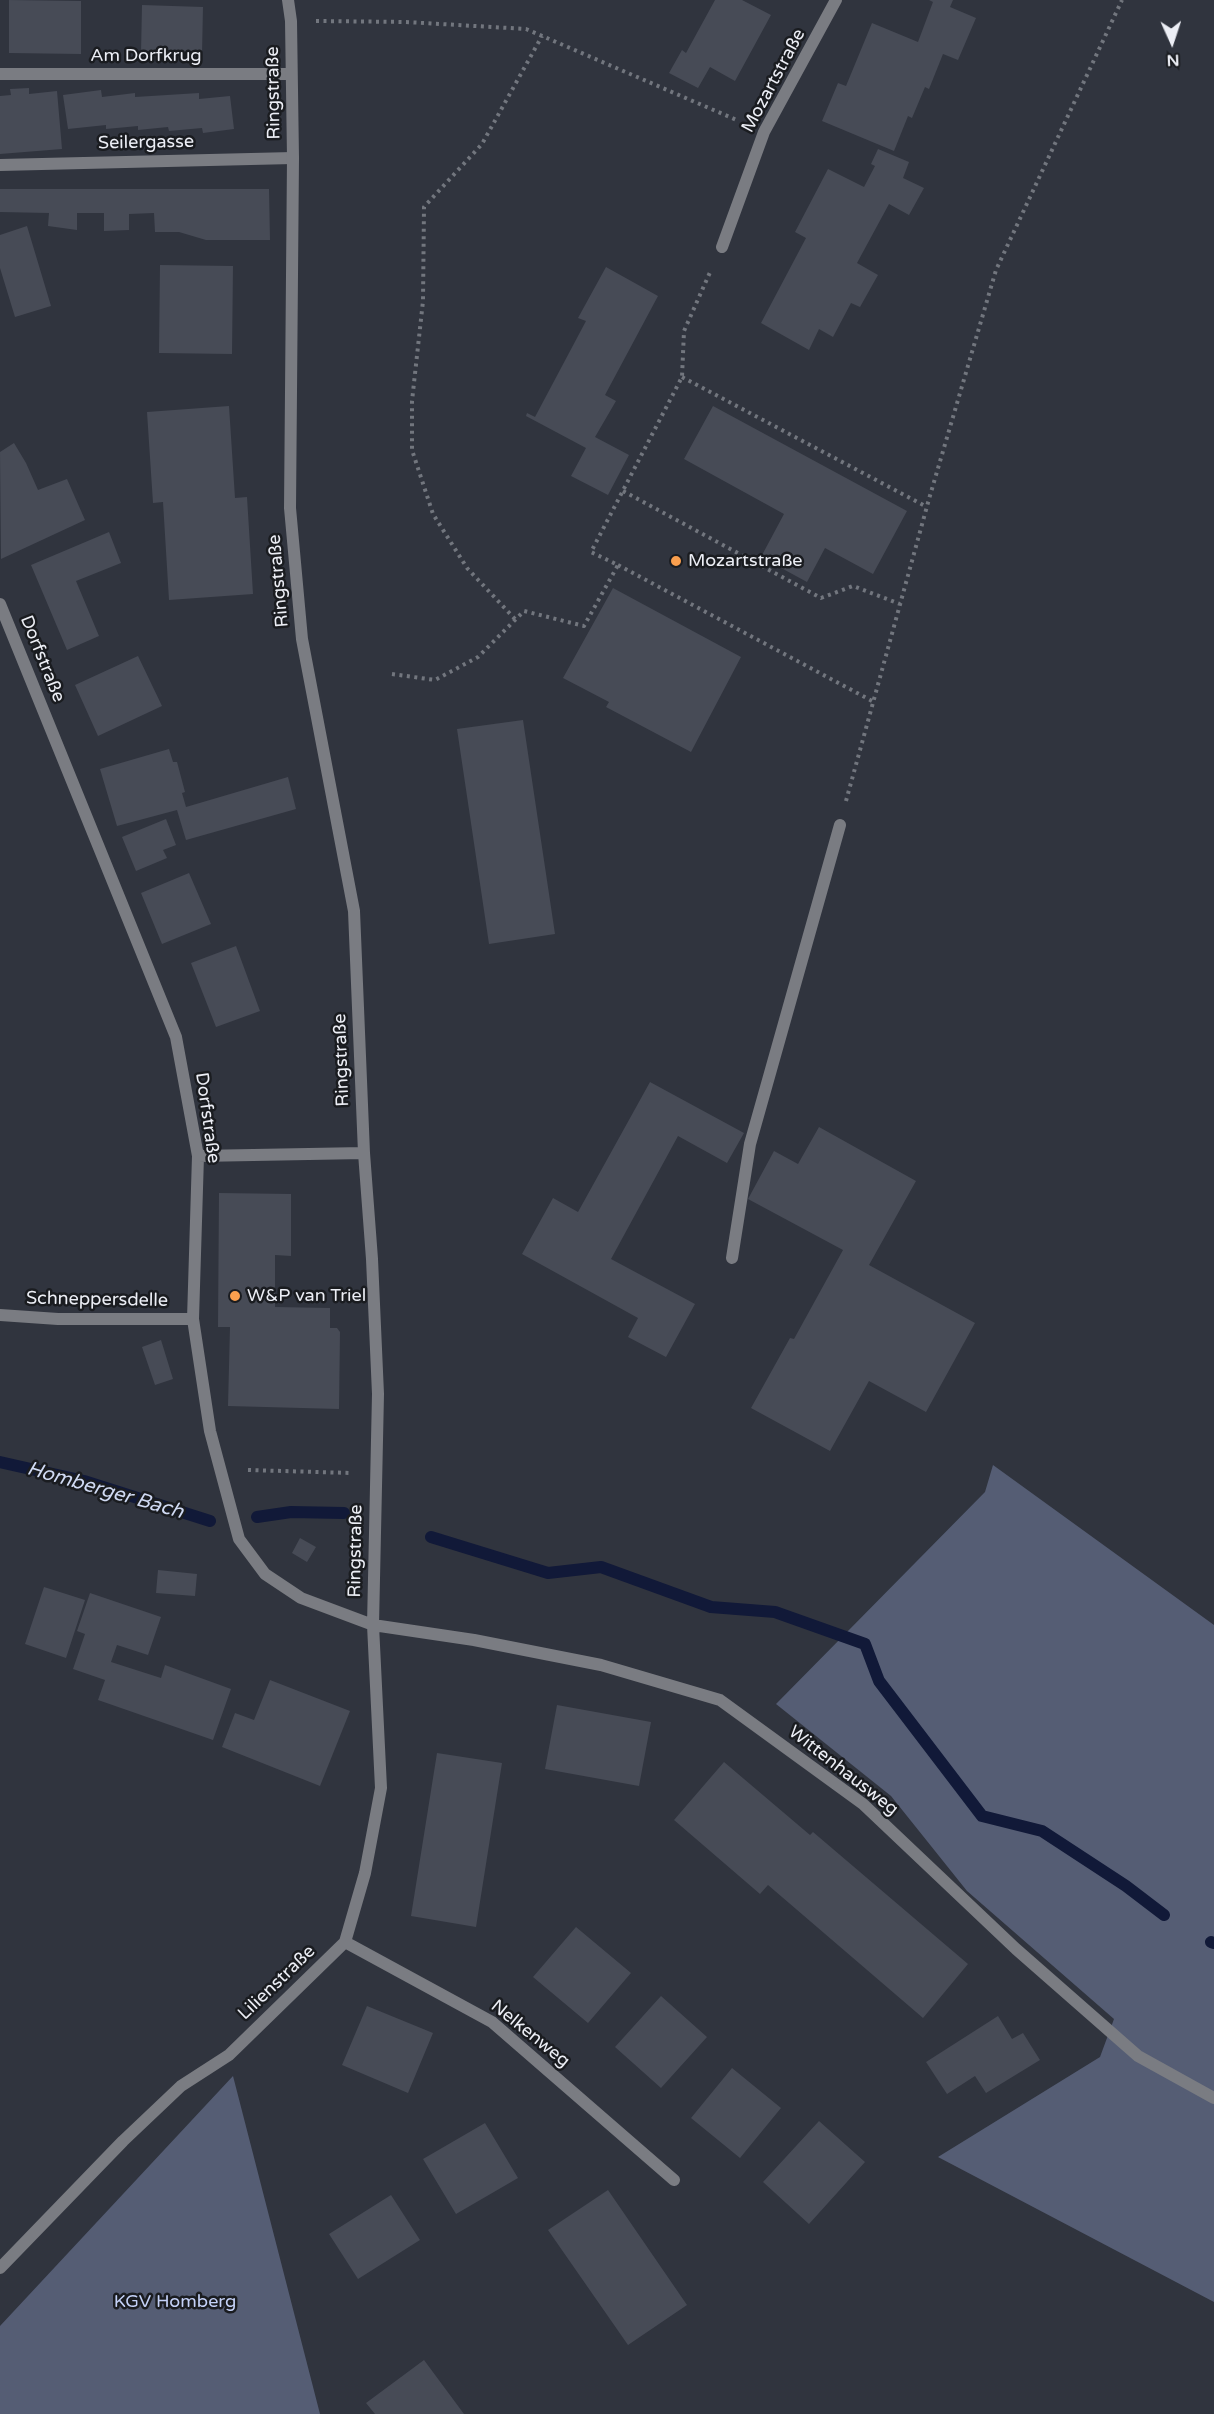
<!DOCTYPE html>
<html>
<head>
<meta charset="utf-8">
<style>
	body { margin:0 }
	#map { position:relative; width:1214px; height:2414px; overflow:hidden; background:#30343e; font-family:"Varela Round",sans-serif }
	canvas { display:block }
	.north { position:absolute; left:1142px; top:12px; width:60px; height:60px; -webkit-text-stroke:4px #1a1c20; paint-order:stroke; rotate:177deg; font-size:16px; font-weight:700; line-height:24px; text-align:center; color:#eceef5 }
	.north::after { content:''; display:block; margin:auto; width:21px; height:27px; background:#eceef5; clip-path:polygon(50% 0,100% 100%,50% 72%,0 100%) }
</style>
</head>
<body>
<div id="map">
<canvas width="1214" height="2414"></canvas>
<div class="north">N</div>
</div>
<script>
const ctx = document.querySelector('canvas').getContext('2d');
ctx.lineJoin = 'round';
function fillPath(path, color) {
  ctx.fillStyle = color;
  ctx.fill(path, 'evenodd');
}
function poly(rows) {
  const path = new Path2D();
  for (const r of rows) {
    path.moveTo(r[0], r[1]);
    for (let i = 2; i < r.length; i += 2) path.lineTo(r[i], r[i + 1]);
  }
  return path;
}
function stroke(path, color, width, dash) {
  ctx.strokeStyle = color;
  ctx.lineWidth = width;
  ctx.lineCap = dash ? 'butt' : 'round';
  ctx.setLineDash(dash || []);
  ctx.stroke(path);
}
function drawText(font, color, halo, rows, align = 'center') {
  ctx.font = font + ' "Varela Round",sans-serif';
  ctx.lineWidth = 5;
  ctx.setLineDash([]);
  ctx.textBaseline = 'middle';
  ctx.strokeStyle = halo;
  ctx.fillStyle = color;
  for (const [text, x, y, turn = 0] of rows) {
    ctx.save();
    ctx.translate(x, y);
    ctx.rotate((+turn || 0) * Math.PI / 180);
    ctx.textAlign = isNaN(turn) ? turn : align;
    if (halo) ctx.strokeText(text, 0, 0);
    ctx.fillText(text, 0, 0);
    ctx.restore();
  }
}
const green = poly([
	[993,1465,1214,1625,1214,2302,938,2157,1100,2057,1114,2019,967,1891,891,1796,776,1704,985,1492],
	[233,2076,320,2414,0,2414,0,2326]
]);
const stream = poly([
	[0,1462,84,1481,210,1521],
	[257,1517,291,1512,344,1513],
	[431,1537,548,1573,601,1567,711,1607,775,1612,865,1644,879,1681,982,1816,1042,1831,1126,1886,1164,1915],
	[1211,1942,1214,1943]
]);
const building = poly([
	[9,0,81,1,81,54,9,53],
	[715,0,742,0,771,15,735,81,710,67,698,88,669,73,682,50,686,53],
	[929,0,953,0,950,7,976,18,958,60,943,54,929,89,925,87,912,118,908,116,894,151,822,121,838,83,846,86,872,23,918,42,933,2],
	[142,5,203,7,202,54,141,53],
	[29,88,29,94,57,91,62,149,0,154,0,96,11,95,10,89],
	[101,90,102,97,135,93,135,97,199,93,199,99,230,96,234,129,203,133,202,128,169,131,168,127,138,130,138,126,106,129,106,125,68,129,63,95],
	[878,149,909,162,903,178,924,188,909,215,889,204,857,263,878,275,860,307,851,303,833,337,819,329,809,350,761,323,806,238,795,232,828,169,864,187,875,166,871,164],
	[0,189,269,189,270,240,206,240,179,232,155,232,154,213,129,214,129,230,104,231,104,213,77,213,77,230,48,226,49,213,0,212],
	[27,226,51,306,15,317,0,268,0,235],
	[160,265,233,266,232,354,159,353],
	[606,267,658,296,605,395,616,401,595,437,629,455,608,495,571,476,586,448,526,416,527,413,535,417,586,321,578,318],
	[229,406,235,498,247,497,253,594,169,600,163,502,153,503,147,412],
	[713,406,907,511,873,574,825,548,807,582,761,557,784,514,684,459],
	[14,443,26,463,38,490,67,479,85,520,1,559,0,452],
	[109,532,121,563,76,581,99,636,67,650,31,565],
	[613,588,741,657,691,752,606,707,609,702,563,678],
	[138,656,162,706,98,736,75,685],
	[523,720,555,934,489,944,457,729],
	[169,749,173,762,177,762,185,792,182,793,186,807,288,777,296,809,186,840,177,810,117,826,100,769],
	[166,819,176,845,163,850,167,858,136,871,122,837],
	[189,873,211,924,162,944,141,893],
	[236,946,260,1011,216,1027,191,963],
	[650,1082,744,1133,727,1163,678,1136,611,1259,695,1304,666,1357,628,1337,638,1318,522,1254,553,1198,578,1212],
	[819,1127,916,1181,869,1265,975,1323,926,1412,869,1381,830,1451,751,1408,790,1338,794,1339,843,1250,748,1199,774,1151,798,1164],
	[219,1193,291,1194,291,1256,275,1255,275,1307,330,1308,330,1328,337,1328,340,1332,339,1409,228,1406,230,1327,218,1327],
	[161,1340,173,1379,155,1385,142,1347],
	[300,1538,316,1547,307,1562,292,1553],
	[158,1570,197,1574,195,1596,156,1593],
	[44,1587,85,1600,66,1658,25,1644],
	[90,1593,161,1617,148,1655,117,1645,111,1662,161,1678,165,1665,231,1689,213,1740,98,1700,105,1680,73,1669,85,1634,77,1631],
	[270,1680,350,1711,320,1786,222,1747,235,1713,254,1720],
	[557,1705,651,1722,639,1786,545,1769],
	[437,1753,502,1763,476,1927,411,1916],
	[724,1762,810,1835,813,1832,968,1964,923,2018,768,1885,760,1894,674,1820],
	[576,1927,631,1973,588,2023,533,1977],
	[661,1996,707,2037,661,2088,615,2047],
	[367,2006,433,2033,408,2093,342,2065],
	[998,2016,1012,2039,1023,2033,1040,2060,986,2093,975,2076,947,2094,926,2062],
	[732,2068,781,2108,740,2158,691,2118],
	[819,2121,865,2162,809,2224,763,2182],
	[485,2123,518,2178,456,2214,423,2159],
	[608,2190,687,2305,628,2345,548,2230],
	[391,2195,420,2240,358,2279,329,2234],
	[424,2360,464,2414,375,2414,366,2403]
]);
const path = poly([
	[316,21,406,22,526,29,739,121],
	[682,377,927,507],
	[623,491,821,598,853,586,900,604],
	[618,565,874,702],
	[515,619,467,568,433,514,412,450,412,401,423,301,424,207,482,144,542,36],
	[392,674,435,680,478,657,524,611,584,626,618,565,591,552,682,377,684,331,711,270],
	[846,801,929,499,996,270,1122,0],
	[248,1470,351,1473]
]);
const service = poly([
	[0,74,291,74],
	[0,165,293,158],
	[732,1258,750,1144,840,825]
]);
const minor = poly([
	[722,247,764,132,836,0],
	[0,604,176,1037,198,1156,193,1319,210,1431,239,1539,265,1574,301,1598,373,1625,474,1640,601,1665,720,1700,863,1804,1016,1949,1138,2056,1214,2098],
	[198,1156,364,1153],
	[0,1315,58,1319,193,1319],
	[345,1942,492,2022,674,2180],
	[0,2268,123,2141,181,2086,229,2055,345,1942,365,1873,381,1788,373,1625,378,1394,372,1259,364,1153,354,911,302,639,290,508,293,158,291,21,288,0]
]);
const markers = [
	[676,561,6,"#fa9f4e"],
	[235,1296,6,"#fa9f4e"]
];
const streetNames = [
	["Am Dorfkrug",146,56],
	["Mozartstraße",774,81,-62],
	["Ringstraße",274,93,-91],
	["Seilergasse",146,143,-1],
	["Ringstraße",279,581,-95],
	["Dorfstraße",42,659,68],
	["Ringstraße",342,1060,-92],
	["Dorfstraße",207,1118,82],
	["Schneppersdelle",97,1300,1],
	["Ringstraße",356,1551,-89],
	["Wittenhausweg",843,1771,38],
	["Lilienstraße",277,1983,-44],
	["Nelkenweg",530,2034,39]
];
const poiNames = [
	["Mozartstraße",688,561],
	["W&P van Triel",247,1296]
];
const parkNames = [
	["KGV Homberg",175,2302]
];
const waterNames = [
	["Homberger Bach",105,1491,16]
];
fillPath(green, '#555d74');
stroke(stream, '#111938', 12);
fillPath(building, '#474b56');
stroke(path, '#72767e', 4, [3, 4.5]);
stroke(service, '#7a7c82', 12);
stroke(minor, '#7a7c82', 12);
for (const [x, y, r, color] of markers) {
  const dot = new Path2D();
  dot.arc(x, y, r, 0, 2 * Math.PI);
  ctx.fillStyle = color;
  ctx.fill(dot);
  stroke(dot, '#1a1c20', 2);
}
drawText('18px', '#eceef5', '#1a1c20', streetNames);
drawText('18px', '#eceef5', '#1a1c20', poiNames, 'left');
drawText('18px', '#c5d2f8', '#1a1c20', parkNames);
drawText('italic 20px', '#d0daf3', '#1a1c20', waterNames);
</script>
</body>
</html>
